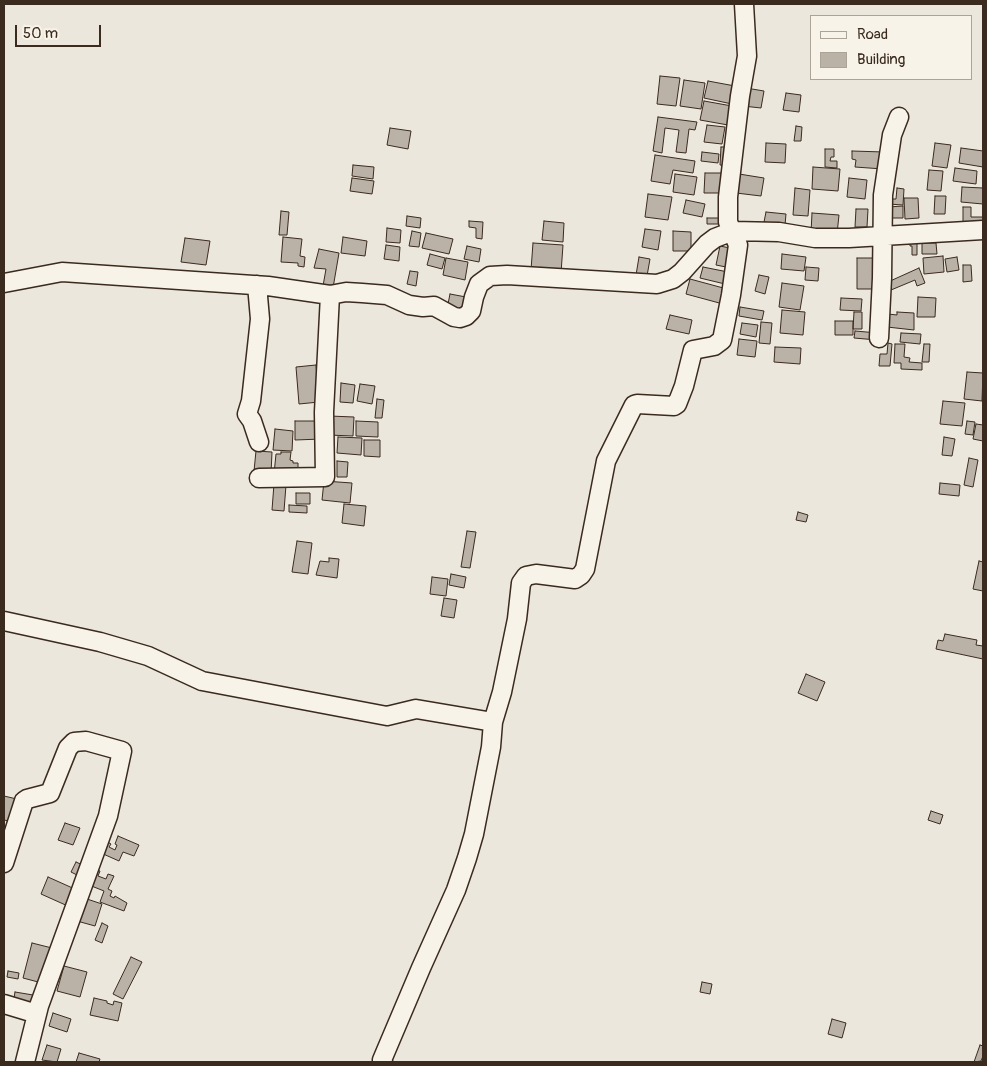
<!DOCTYPE html>
<html>
<head>
<meta charset="utf-8">
<style>
	body { margin:0 }
	#map { position:relative; width:987px; height:1066px; overflow:hidden; background:#ece7dc; font-family:Pangolin,sans-serif }
	canvas { display:block }
	.frame { position:absolute; inset:0; border:5px solid #3b2a1e; pointer-events:none }
	.legend { position:absolute; left:810px; top:15px; width:162px; height:65px; box-sizing:border-box; background:#f7f3e8; border:1px solid #aca397; margin:0; padding:6px 9px; list-style:none; font-size:15px; color:#3b2a1e }
	.legend li { display:flex; align-items:center; gap:10px; height:25px }
	.legend b { width:25px; border:1px solid #aca397 }
	.scale { position:absolute; left:15px; top:25px; width:86px; height:22px; box-sizing:border-box; border:2px solid #3b2a1e; border-top:0; padding-left:6px; font-size:15px; line-height:18px; white-space:nowrap; color:#3b2a1e; -webkit-text-stroke:4px #f7f3e8; paint-order:stroke }
</style>
</head>
<body>
<div id="map">
<canvas width="987" height="1066"></canvas>
<div class="frame"></div>
<ul class="legend">
<li><b style="height:6px;background:#f7f3e8"></b>Road</li>
<li><b style="height:14px;background:#bab2a7"></b>Building</li>
</ul>
<div class="scale">50 m</div>
</div>
<script>
const ctx = document.querySelector('canvas').getContext('2d');
ctx.lineJoin = 'round';
function fillPath(path, color) {
  ctx.fillStyle = color;
  ctx.fill(path, 'evenodd');
}
function poly(rows) {
  const path = new Path2D();
  for (const r of rows) {
    path.moveTo(r[0], r[1]);
    for (let i = 2; i < r.length; i += 2) path.lineTo(r[i], r[i + 1]);
  }
  return path;
}
function stroke(path, color, width, dash) {
  ctx.strokeStyle = color;
  ctx.lineWidth = width;
  ctx.lineCap = dash ? 'butt' : 'round';
  ctx.setLineDash(dash || []);
  ctx.stroke(path);
}
const building = poly([
	[660,76,680,78,676,106,657,104,660,76],
	[684,80,705,83,701,109,680,106,684,80],
	[708,81,735,86,732,104,704,98,708,81],
	[746,88,764,91,761,108,743,106,746,88],
	[786,93,801,95,799,112,783,110,786,93],
	[704,101,732,106,728,125,700,120,704,101],
	[658,117,697,122,695,130,689,129,686,153,676,152,679,130,665,128,662,153,653,151,658,117],
	[707,125,725,127,722,144,704,142,707,125],
	[796,126,802,127,801,141,794,141,796,126],
	[390,128,411,131,408,149,387,145,390,128],
	[766,143,786,144,785,163,765,162,766,143],
	[935,143,951,145,947,168,932,166,935,143],
	[721,147,729,147,728,166,720,165,721,147],
	[961,148,983,151,983,167,959,163,961,148],
	[825,149,834,149,834,157,831,157,830,161,837,161,837,168,825,167,825,149],
	[852,151,884,152,883,169,855,167,856,160,852,159,852,151],
	[702,152,719,154,718,163,701,161,702,152],
	[655,155,695,161,693,173,673,170,670,184,651,181,655,155],
	[353,165,374,167,373,179,352,176,353,165],
	[813,167,840,169,838,191,812,189,813,167],
	[955,168,977,171,976,184,953,181,955,168],
	[929,170,943,171,941,191,927,190,929,170],
	[705,173,722,173,722,193,704,193,705,173],
	[675,174,697,177,694,195,673,192,675,174],
	[739,174,764,178,761,196,736,193,739,174],
	[352,178,374,181,372,194,350,191,352,178],
	[849,178,867,180,865,199,847,197,849,178],
	[962,187,983,188,983,204,961,202,962,187],
	[795,188,810,190,808,216,793,215,795,188],
	[897,188,904,189,903,205,888,204,888,199,896,199,897,188],
	[648,194,672,197,668,220,645,217,648,194],
	[935,196,946,196,945,214,934,214,935,196],
	[904,198,918,198,919,218,905,219,904,198],
	[686,200,705,204,702,217,683,213,686,200],
	[903,206,903,218,889,218,888,207,903,206],
	[963,207,971,207,971,217,983,217,983,226,963,226,963,207],
	[856,209,868,209,867,227,855,227,856,209],
	[281,211,289,212,287,235,279,235,281,211],
	[766,212,786,214,785,225,764,222,766,212],
	[812,213,839,215,837,234,811,233,812,213],
	[407,216,421,218,420,228,406,226,407,216],
	[707,218,720,218,725,224,707,224,707,218],
	[469,221,483,222,482,239,476,238,476,228,469,227,469,221],
	[544,221,564,223,563,242,542,240,544,221],
	[387,228,401,230,400,243,386,242,387,228],
	[645,229,661,231,658,250,642,247,645,229],
	[412,231,421,233,419,247,409,246,412,231],
	[673,231,691,232,691,251,673,251,673,231],
	[426,233,453,239,449,254,422,248,426,233],
	[283,237,302,239,300,256,305,257,304,267,298,266,298,263,281,262,283,237],
	[343,237,367,241,365,256,341,253,343,237],
	[185,238,210,241,206,265,181,262,185,238],
	[910,239,917,239,917,255,912,255,912,246,910,246,910,239],
	[533,243,563,245,561,273,531,270,533,243],
	[922,243,936,243,937,254,922,254,922,243],
	[386,245,400,247,399,261,384,259,386,245],
	[467,246,481,249,479,262,464,259,467,246],
	[720,246,735,249,731,268,716,265,720,246],
	[319,249,339,253,333,288,323,286,326,269,314,268,319,249],
	[430,254,445,258,442,269,427,265,430,254],
	[782,254,806,257,804,271,781,269,782,254],
	[943,256,944,272,924,274,923,258,943,256],
	[639,257,650,259,647,276,636,275,639,257],
	[957,257,959,270,947,272,945,259,957,257],
	[446,258,468,262,465,280,443,275,446,258],
	[857,258,876,258,876,289,857,289,857,258],
	[963,265,971,265,972,281,963,282,963,265],
	[703,267,728,272,725,284,700,278,703,267],
	[806,267,819,268,818,281,805,280,806,267],
	[919,268,925,283,917,286,915,280,891,290,888,282,919,268],
	[410,271,418,272,416,286,407,284,410,271],
	[759,275,769,277,765,294,755,291,759,275],
	[690,279,727,289,723,304,686,294,690,279],
	[782,283,804,286,800,310,779,307,782,283],
	[450,294,466,297,463,312,447,309,450,294],
	[918,297,936,298,935,317,917,317,918,297],
	[841,298,862,299,861,311,840,310,841,298],
	[740,307,764,311,762,320,739,316,740,307],
	[782,310,805,312,803,335,780,333,782,310],
	[854,312,862,312,862,329,853,329,854,312],
	[897,312,914,313,914,330,887,327,888,314,897,315,897,312],
	[670,315,692,320,689,334,666,329,670,315],
	[835,321,853,321,853,335,835,335,835,321],
	[761,322,772,323,770,344,759,343,761,322],
	[742,323,758,325,756,337,740,334,742,323],
	[855,331,878,333,877,340,854,338,855,331],
	[901,333,921,334,920,344,900,342,901,333],
	[739,339,757,341,755,357,737,355,739,339],
	[888,343,892,344,890,366,879,366,880,354,887,354,888,343],
	[895,344,905,344,904,357,910,358,909,362,922,363,922,370,901,369,901,363,894,363,895,344],
	[924,344,930,344,929,362,922,362,924,344],
	[775,347,801,348,800,364,774,362,775,347],
	[316,365,319,402,299,404,296,367,316,365],
	[967,372,983,373,982,401,964,399,967,372],
	[341,383,355,385,353,403,340,402,341,383],
	[360,384,375,386,372,404,357,401,360,384],
	[377,399,384,400,382,418,375,418,377,399],
	[943,401,965,403,962,426,940,424,943,401],
	[329,416,354,417,353,436,328,435,329,416],
	[295,421,322,421,322,439,295,440,295,421],
	[356,421,378,422,378,437,356,436,356,421],
	[967,421,975,422,973,435,965,434,967,421],
	[976,424,983,425,983,441,973,439,976,424],
	[275,429,293,431,292,451,273,450,275,429],
	[338,437,362,438,361,455,337,453,338,437],
	[944,437,955,439,952,456,942,455,944,437],
	[364,440,380,440,380,457,364,456,364,440],
	[256,451,272,452,271,474,254,471,256,451],
	[281,452,291,452,290,460,293,461,293,463,298,463,298,470,274,474,276,454,281,454,281,452],
	[969,458,978,460,973,487,964,485,969,458],
	[337,461,348,462,347,477,337,477,337,461],
	[324,481,352,483,350,503,322,500,324,481],
	[940,483,960,485,959,496,939,494,940,483],
	[274,484,286,485,284,511,272,510,274,484],
	[296,493,310,493,310,504,296,504,296,493],
	[344,504,366,506,364,526,342,523,344,504],
	[289,505,307,506,307,513,289,512,289,505],
	[798,512,808,515,806,522,796,520,798,512],
	[467,531,476,532,470,568,461,567,467,531],
	[297,541,312,543,308,574,292,572,297,541],
	[329,558,339,559,337,578,316,575,320,561,329,562,329,558],
	[979,561,983,562,983,591,973,589,979,561],
	[451,574,466,577,464,588,449,585,451,574],
	[432,577,448,579,446,596,430,594,432,577],
	[444,598,457,600,454,618,441,616,444,598],
	[945,634,977,640,976,645,983,646,983,659,936,649,938,640,943,641,945,634],
	[806,674,825,682,817,701,798,693,806,674],
	[4,796,21,800,13,822,4,820,4,796],
	[931,811,943,815,940,824,928,820,931,811],
	[65,823,80,828,73,845,58,840,65,823],
	[118,836,139,845,134,856,123,852,119,861,101,853,106,841,111,844,109,847,115,850,117,845,115,844,118,836],
	[76,862,87,867,79,876,71,872,76,862],
	[95,869,100,871,98,876,106,879,108,874,114,876,108,889,112,891,110,896,114,898,115,896,127,903,124,911,100,902,104,891,89,885,95,869],
	[48,877,77,890,70,907,41,894,48,877],
	[84,898,102,904,95,926,77,921,84,898],
	[102,923,108,926,102,943,95,940,102,923],
	[32,943,52,948,42,983,23,978,32,943],
	[131,957,142,962,123,999,113,994,131,957],
	[64,966,87,972,80,997,57,991,64,966],
	[8,971,19,973,18,979,7,977,8,971],
	[702,982,712,984,710,994,700,992,702,982],
	[15,992,33,995,30,1009,13,1005,15,992],
	[94,998,107,1001,107,1003,113,1005,114,1001,122,1003,118,1021,90,1015,94,998],
	[53,1013,71,1019,67,1032,49,1026,53,1013],
	[832,1019,846,1023,842,1038,828,1034,832,1019],
	[47,1045,61,1049,57,1062,42,1060,47,1045],
	[980,1045,983,1046,983,1056,981,1061,974,1062,980,1045],
	[79,1053,100,1059,99,1062,76,1062,79,1053]
]);
const minor = poly([
	[4,283,62,272,268,286,330,295,346,292,362,293,387,295,409,305,423,307,434,306,454,317,460,318,466,316,471,311,474,297,479,284,490,276,507,275,657,284,673,279,682,272,707,244,715,238,733,231,779,232,815,238,849,238,983,230],
	[257,285,260,319,251,401,247,414,252,421,259,442],
	[879,338,882,278,883,195,892,135,899,117],
	[259,478,325,477,324,412,330,295],
	[4,621,100,642,148,656,202,681,387,716,416,709,493,722],
	[4,863,24,801,27,799,50,793,68,748,74,742,86,741,122,751,108,816,39,1006,25,1062],
	[4,1004,37,1014],
	[383,1062,382,1060,421,968,456,890,467,858,474,834,491,747,493,722,502,692,517,619,521,583,526,576,536,574,575,579,581,575,585,569,606,461,634,405,637,404,674,406,677,404,684,386,693,350,714,346,722,340,731,295,738,245,728,222,728,197,740,96,747,56,744,4]
]);
fillPath(building, '#bab2a7');
stroke(building, '#3b2a1e', 1);
stroke(minor, '#3b2a1e', 21);
stroke(minor, '#f7f3e8', 18);
</script>
</body>
</html>
